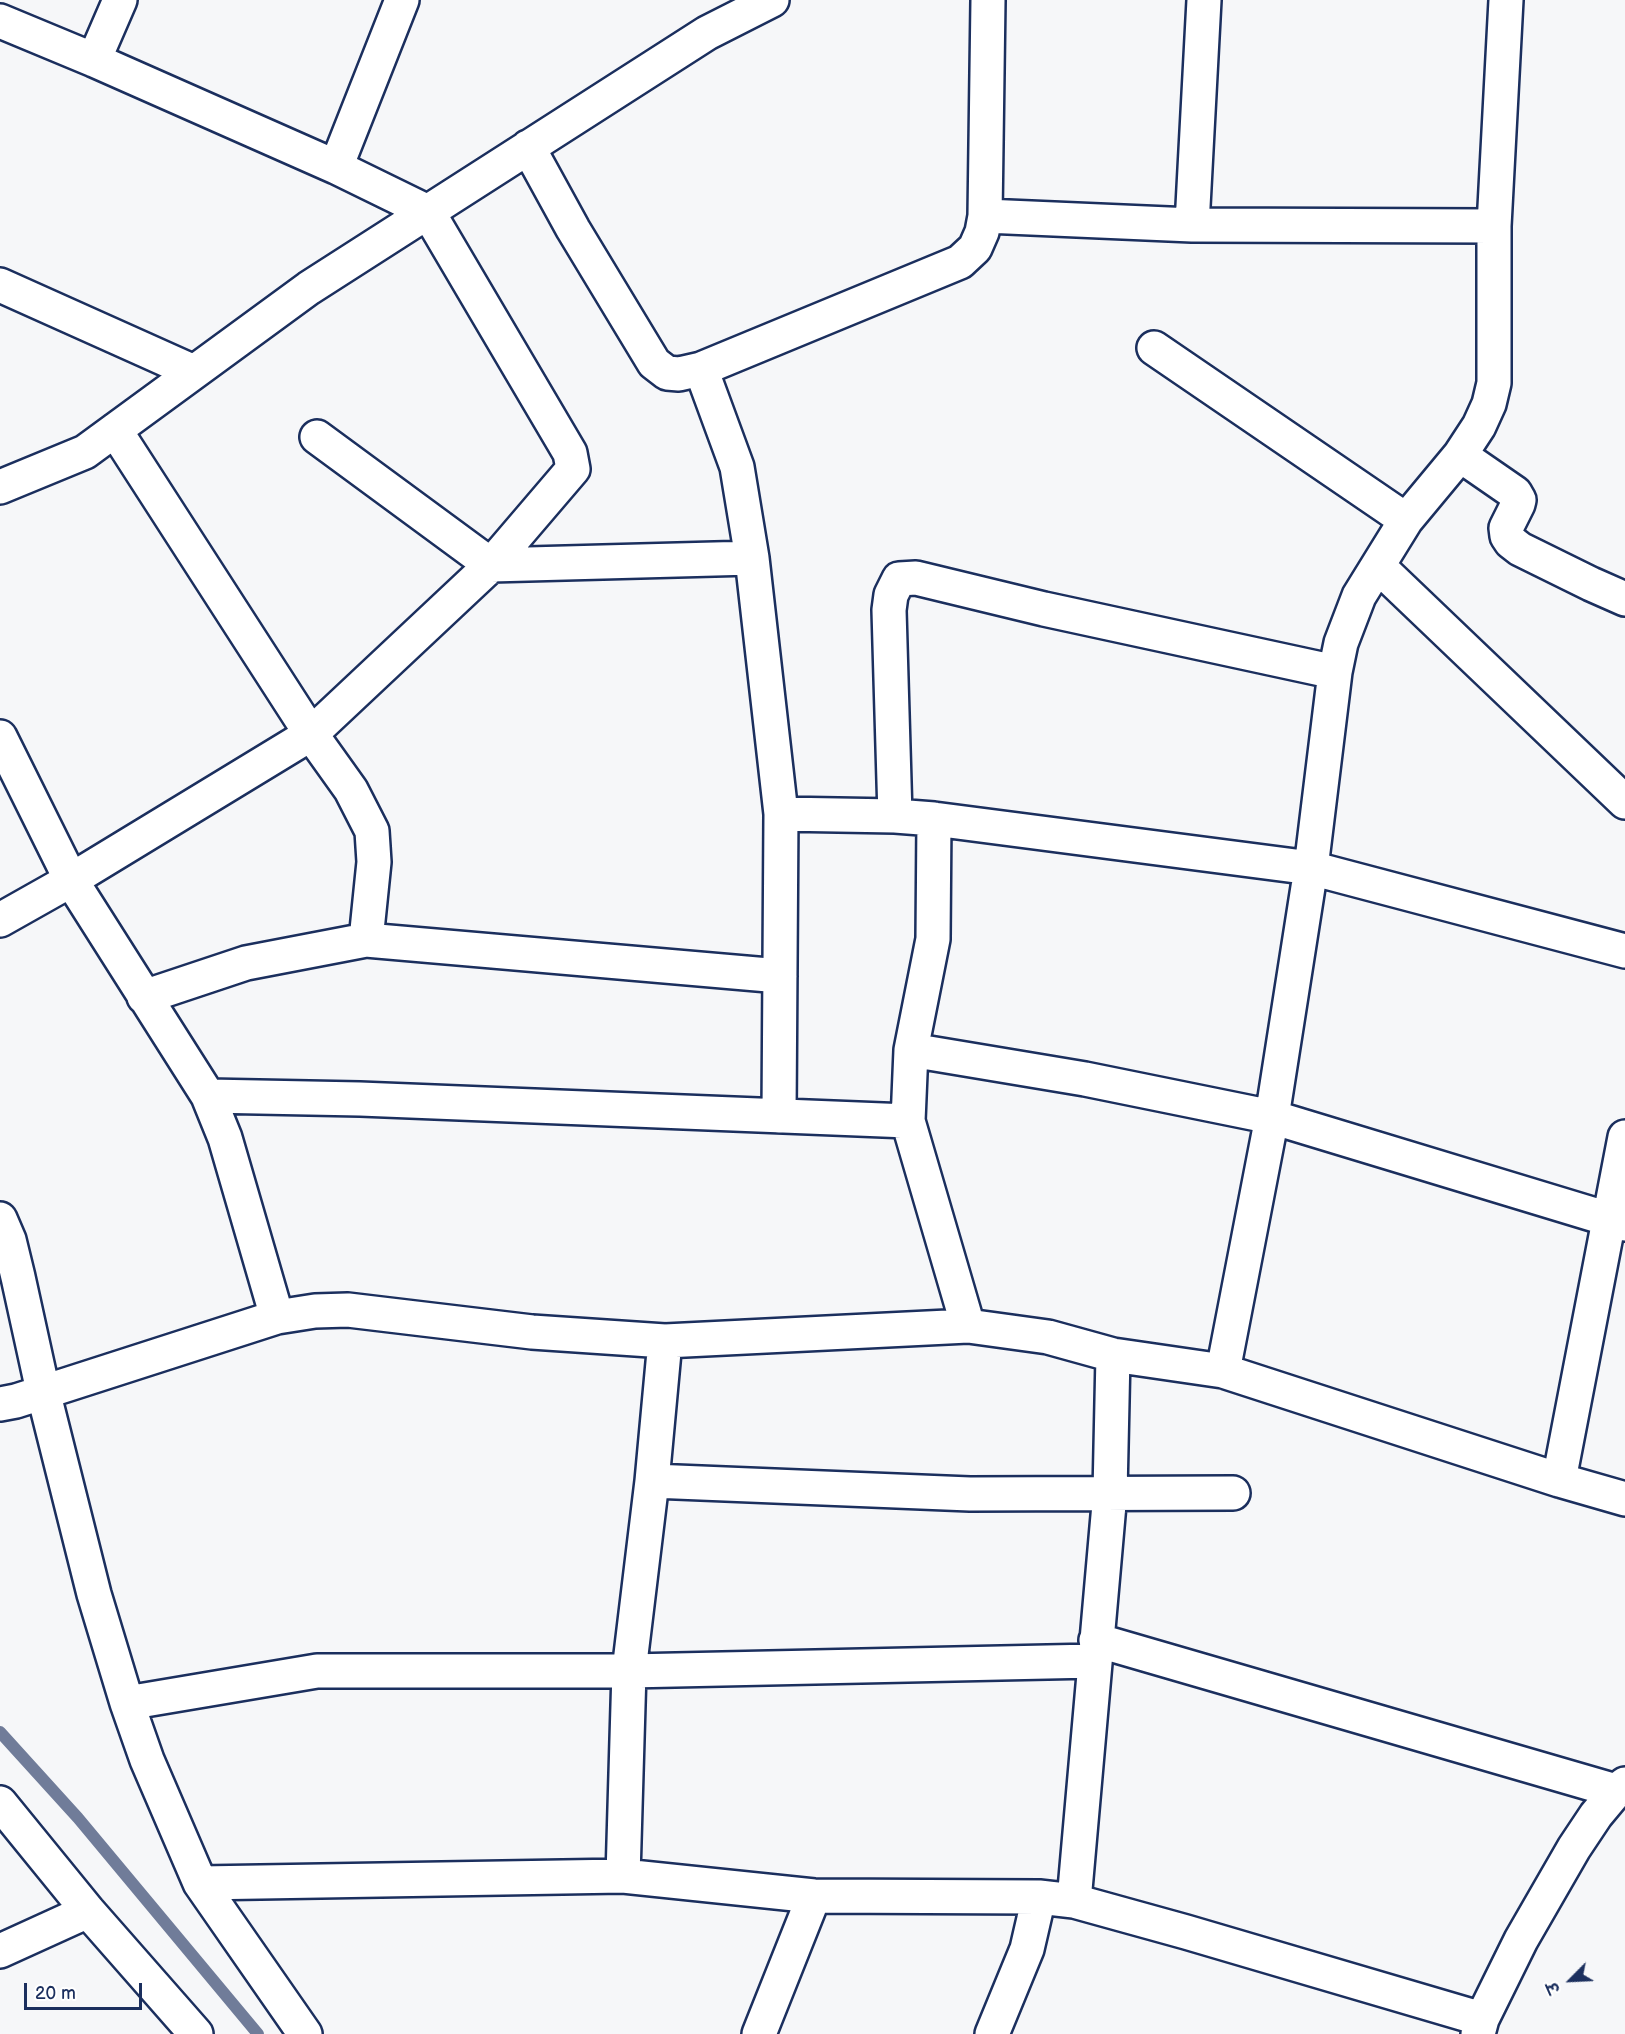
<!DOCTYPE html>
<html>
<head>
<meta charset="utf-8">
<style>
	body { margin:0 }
	#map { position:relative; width:1625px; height:2034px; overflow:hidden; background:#f6f7f9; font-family:"Balsamiq Sans","Playpen Sans Deva",sans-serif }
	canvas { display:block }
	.north { position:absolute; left:1541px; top:1950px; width:60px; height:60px; -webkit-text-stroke:4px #fff; paint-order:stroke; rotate:246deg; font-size:16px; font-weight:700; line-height:24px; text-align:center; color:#1b2f5e }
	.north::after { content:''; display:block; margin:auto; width:21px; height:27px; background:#1b2f5e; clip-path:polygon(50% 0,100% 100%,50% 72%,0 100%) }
	.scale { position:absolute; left:24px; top:1983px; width:118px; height:27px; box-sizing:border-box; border:3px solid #1b2f5e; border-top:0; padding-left:8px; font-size:18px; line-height:21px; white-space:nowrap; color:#1b2f5e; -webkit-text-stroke:4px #fff; paint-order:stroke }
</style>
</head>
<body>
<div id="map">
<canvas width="1625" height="2034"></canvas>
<div class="north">उ</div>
<div class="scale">20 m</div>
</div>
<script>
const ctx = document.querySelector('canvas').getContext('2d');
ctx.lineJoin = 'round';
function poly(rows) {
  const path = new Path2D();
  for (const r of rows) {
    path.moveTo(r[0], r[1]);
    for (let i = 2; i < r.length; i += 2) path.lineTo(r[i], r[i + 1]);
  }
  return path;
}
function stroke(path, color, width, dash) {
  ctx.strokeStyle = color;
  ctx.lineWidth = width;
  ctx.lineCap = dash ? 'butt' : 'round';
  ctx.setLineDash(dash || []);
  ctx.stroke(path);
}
const stream = poly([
	[0,1732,78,1818,258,2034]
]);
const street = poly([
	[0,21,94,60,336,167,428,212,570,453,573,469,491,565,311,734,71,880,0,920],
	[94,60,120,0],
	[528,147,573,229,654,363,667,373,679,374,701,369,960,262,975,248,982,232,985,216,988,0],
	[336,167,402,0],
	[985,216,1192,225,1494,226],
	[1192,225,1204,0],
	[0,285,194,372],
	[1154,348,1406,520],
	[701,369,737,467,752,558,781,814,779,1116],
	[115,430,311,734,351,790,372,831,374,862,366,940],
	[317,437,491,565,752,558],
	[1460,455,1515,493,1519,500,1518,504,1506,528,1507,536,1511,542,1520,549,1591,584,1625,599],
	[0,487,85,452,309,288,707,33,772,0],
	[1378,566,1625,802],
	[0,737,71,880,208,1096,225,1138,277,1317],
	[781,814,895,816,934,819,1311,868,1625,951],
	[895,816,889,610,891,595,899,579,916,578,1044,609,1335,672],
	[934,819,933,939,911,1050,908,1121,968,1326],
	[144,997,246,963,366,940,780,976],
	[911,1050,1085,1079,1272,1117,1625,1224],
	[208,1096,360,1099,908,1121],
	[0,1219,9,1240,18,1277,43,1391,94,1594,127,1703,147,1760,200,1883,305,2034],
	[1223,1371,1272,1117,1311,868,1335,672,1341,643,1359,596,1406,520,1460,455,1479,426,1489,404,1494,383,1494,226,1506,0],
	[0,1404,16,1401,277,1317,315,1311,348,1310,532,1332,665,1341,968,1326,1048,1337,1113,1355,1223,1371,1559,1480,1625,1499],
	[1559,1480,1625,1137],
	[652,1481,970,1494,1233,1493],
	[1096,1640,1616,1791],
	[127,1703,317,1671,629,1671,1094,1661],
	[0,1803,88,1911,196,2034],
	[623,1876,629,1671,652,1481,665,1341],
	[200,1883,623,1876,814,1896,1039,1897,1074,1901,1186,1932,1482,2019],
	[1074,1901,1110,1493,1113,1355],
	[0,1951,88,1911],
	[759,2034,814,1896],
	[992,2034,1027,1949,1039,1897],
	[1478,2034,1482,2019,1521,1940,1574,1848,1596,1815,1616,1791,1625,1784]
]);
stroke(stream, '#707c99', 12);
stroke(street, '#1b2f5e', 38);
stroke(street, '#fff', 33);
</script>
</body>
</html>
